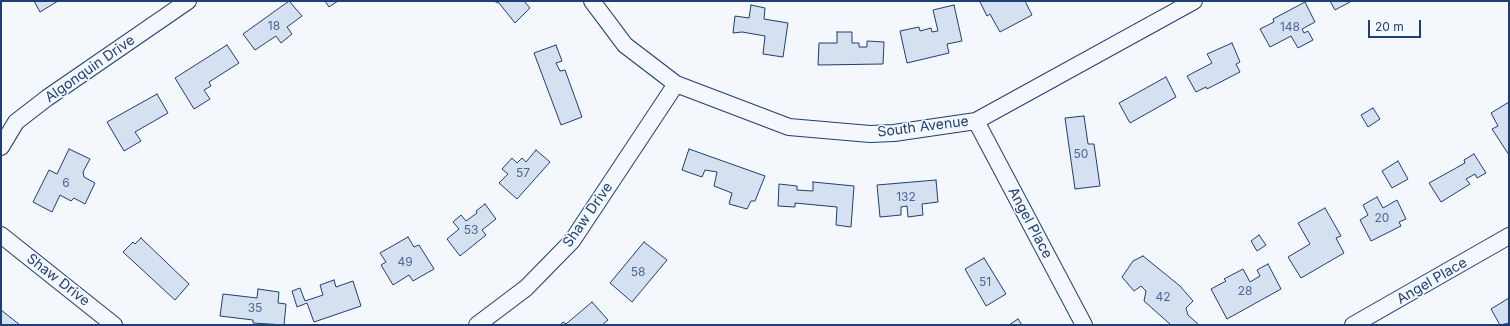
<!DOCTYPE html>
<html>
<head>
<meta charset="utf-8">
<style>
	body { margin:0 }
	#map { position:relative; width:1510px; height:326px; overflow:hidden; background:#f4f7fb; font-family:Inter,sans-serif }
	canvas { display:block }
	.frame { position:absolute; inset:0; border:2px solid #1d3f73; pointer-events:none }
	.scale { position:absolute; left:1368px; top:20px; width:53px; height:18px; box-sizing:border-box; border:2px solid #1d3f73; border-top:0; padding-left:5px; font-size:12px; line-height:14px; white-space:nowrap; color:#1d3f73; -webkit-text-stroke:3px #f4f7fb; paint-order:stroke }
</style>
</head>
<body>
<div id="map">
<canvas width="1510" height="326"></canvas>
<div class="frame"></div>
<div class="scale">20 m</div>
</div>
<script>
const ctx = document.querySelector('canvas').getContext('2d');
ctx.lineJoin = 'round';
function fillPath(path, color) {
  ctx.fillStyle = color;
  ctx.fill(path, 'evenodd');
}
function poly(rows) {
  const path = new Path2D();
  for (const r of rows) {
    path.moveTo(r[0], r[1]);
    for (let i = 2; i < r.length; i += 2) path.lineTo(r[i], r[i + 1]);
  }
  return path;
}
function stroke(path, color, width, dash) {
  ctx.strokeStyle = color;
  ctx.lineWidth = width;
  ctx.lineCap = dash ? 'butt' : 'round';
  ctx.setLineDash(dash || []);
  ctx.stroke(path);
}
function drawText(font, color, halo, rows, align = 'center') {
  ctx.font = font + ' Inter,sans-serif';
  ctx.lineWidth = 3;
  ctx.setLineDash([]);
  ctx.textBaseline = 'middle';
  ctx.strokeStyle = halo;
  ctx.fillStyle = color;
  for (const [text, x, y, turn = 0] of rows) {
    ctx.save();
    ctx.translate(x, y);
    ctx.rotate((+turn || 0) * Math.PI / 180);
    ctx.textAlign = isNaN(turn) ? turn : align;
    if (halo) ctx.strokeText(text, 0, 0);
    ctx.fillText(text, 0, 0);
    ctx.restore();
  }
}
const building = poly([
	[34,1,58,1,40,12,34,1],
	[289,1,302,16,287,27,292,34,281,43,276,36,255,50,243,34,289,1],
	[325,1,338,1,329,7,325,1],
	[493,1,524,1,530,8,515,23,499,3,493,1],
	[982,1,1025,1,1032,15,1000,32,990,14,987,16,980,2,982,1],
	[1330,1,1350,1,1350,2,1335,10,1330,1],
	[1305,2,1315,22,1302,29,1304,33,1308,31,1313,40,1298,48,1291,36,1270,47,1260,29,1274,22,1273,19,1305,2],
	[751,5,765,8,764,19,788,23,783,57,763,54,765,36,742,32,733,33,735,16,749,18,751,5],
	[954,5,962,41,947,44,949,53,907,63,900,31,919,27,920,31,931,28,932,32,938,31,933,10,954,5],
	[837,32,852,32,852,43,859,43,859,47,867,47,867,41,884,42,883,64,818,65,819,43,837,43,837,32],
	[1232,43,1240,62,1236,64,1240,72,1207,89,1206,87,1196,92,1187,76,1212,63,1207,54,1232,43],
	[227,45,239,63,209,82,211,86,204,90,210,99,194,109,175,78,227,45],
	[556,45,562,61,556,63,560,71,565,70,582,117,561,125,534,53,556,45],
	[1166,77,1176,97,1130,123,1119,103,1166,77],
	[157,94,168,113,135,132,141,141,124,151,107,122,157,94],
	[1509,102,1509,155,1492,129,1498,126,1491,113,1509,102],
	[1373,108,1380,119,1368,127,1361,115,1373,108],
	[1084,116,1088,144,1094,144,1100,186,1075,189,1065,118,1084,116],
	[69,149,90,159,83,172,84,177,95,183,85,204,74,198,71,201,60,195,52,212,33,202,49,170,57,174,69,149],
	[689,149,765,176,755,201,751,201,747,209,729,204,732,193,714,186,717,172,705,170,702,177,682,170,689,149],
	[536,150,550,162,517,199,499,183,508,174,502,169,512,158,517,163,522,158,526,162,536,150],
	[1474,154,1486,173,1477,178,1475,174,1466,179,1470,184,1441,202,1429,183,1465,163,1464,160,1474,154],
	[1398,161,1408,179,1392,188,1382,171,1398,161],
	[936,180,938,202,922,204,923,215,908,217,907,206,901,207,901,215,880,217,877,185,936,180],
	[813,182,854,186,851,227,836,225,837,207,795,203,795,207,778,206,779,184,797,186,797,190,813,191,813,182],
	[1377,197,1383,208,1397,200,1406,219,1399,222,1401,226,1371,241,1360,220,1368,215,1363,205,1377,197],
	[485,204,496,219,482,230,486,235,460,256,447,239,459,229,453,222,461,215,466,221,477,213,476,211,485,204],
	[1325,208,1341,236,1336,238,1344,253,1301,278,1288,257,1310,244,1298,223,1325,208],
	[1259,235,1266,245,1257,251,1251,241,1259,235],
	[408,237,414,247,419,245,434,269,413,281,409,275,393,285,381,265,386,262,380,253,408,237],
	[141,238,189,284,175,300,123,252,133,242,135,244,141,238],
	[644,242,667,260,632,302,610,283,644,242],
	[1143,256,1180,286,1193,301,1186,308,1188,315,1199,325,1171,325,1144,301,1146,291,1141,286,1134,291,1122,277,1133,261,1143,256],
	[984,258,1006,294,986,306,965,269,984,258],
	[1268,264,1281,289,1227,319,1211,289,1226,281,1224,279,1243,269,1250,282,1260,276,1257,270,1268,264],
	[334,280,336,287,353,281,361,306,314,322,307,303,297,307,292,291,300,288,305,301,323,295,320,285,334,280],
	[258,289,279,292,278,303,286,304,284,325,253,323,253,320,220,316,223,294,257,298,258,289],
	[1509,298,1509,323,1500,325,1491,309,1509,298],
	[592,302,608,320,602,325,560,325,563,322,566,324,592,302],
	[1,310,20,325,1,325,1,310],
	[1018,319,1022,325,1009,325,1018,319]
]);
const minor = poly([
	[592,1,625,45,676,84,789,127,870,134,894,133,976,121,1194,1],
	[976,121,1084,325],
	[1,147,16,122,47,98,188,1],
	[1,235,114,325],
	[477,325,526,288,572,241,676,84],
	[1353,325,1509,236]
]);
const numberNames = [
	["18",274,26],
	["148",1290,27],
	["50",1081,154],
	["57",523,173],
	["6",66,183],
	["132",906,197],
	["20",1382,218],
	["53",471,230],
	["49",405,262],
	["58",638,272],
	["51",985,282],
	["28",1245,291],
	["42",1163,297],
	["35",255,308]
];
const streetNames = [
	["Algonquin Drive",90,69,-35],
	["South Avenue",923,127,-7],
	["Shaw Drive",588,215,-55],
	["Angel Place",1030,223,62],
	["Shaw Drive",58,280,38],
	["Angel Place",1432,281,-30]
];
fillPath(building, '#d5e0f0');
stroke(building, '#1d3f73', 1);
stroke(minor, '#1d3f73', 18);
stroke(minor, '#f4f7fb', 16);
drawText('12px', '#4b6792', null, numberNames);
drawText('14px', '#1d3f73', '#f4f7fb', streetNames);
</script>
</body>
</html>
